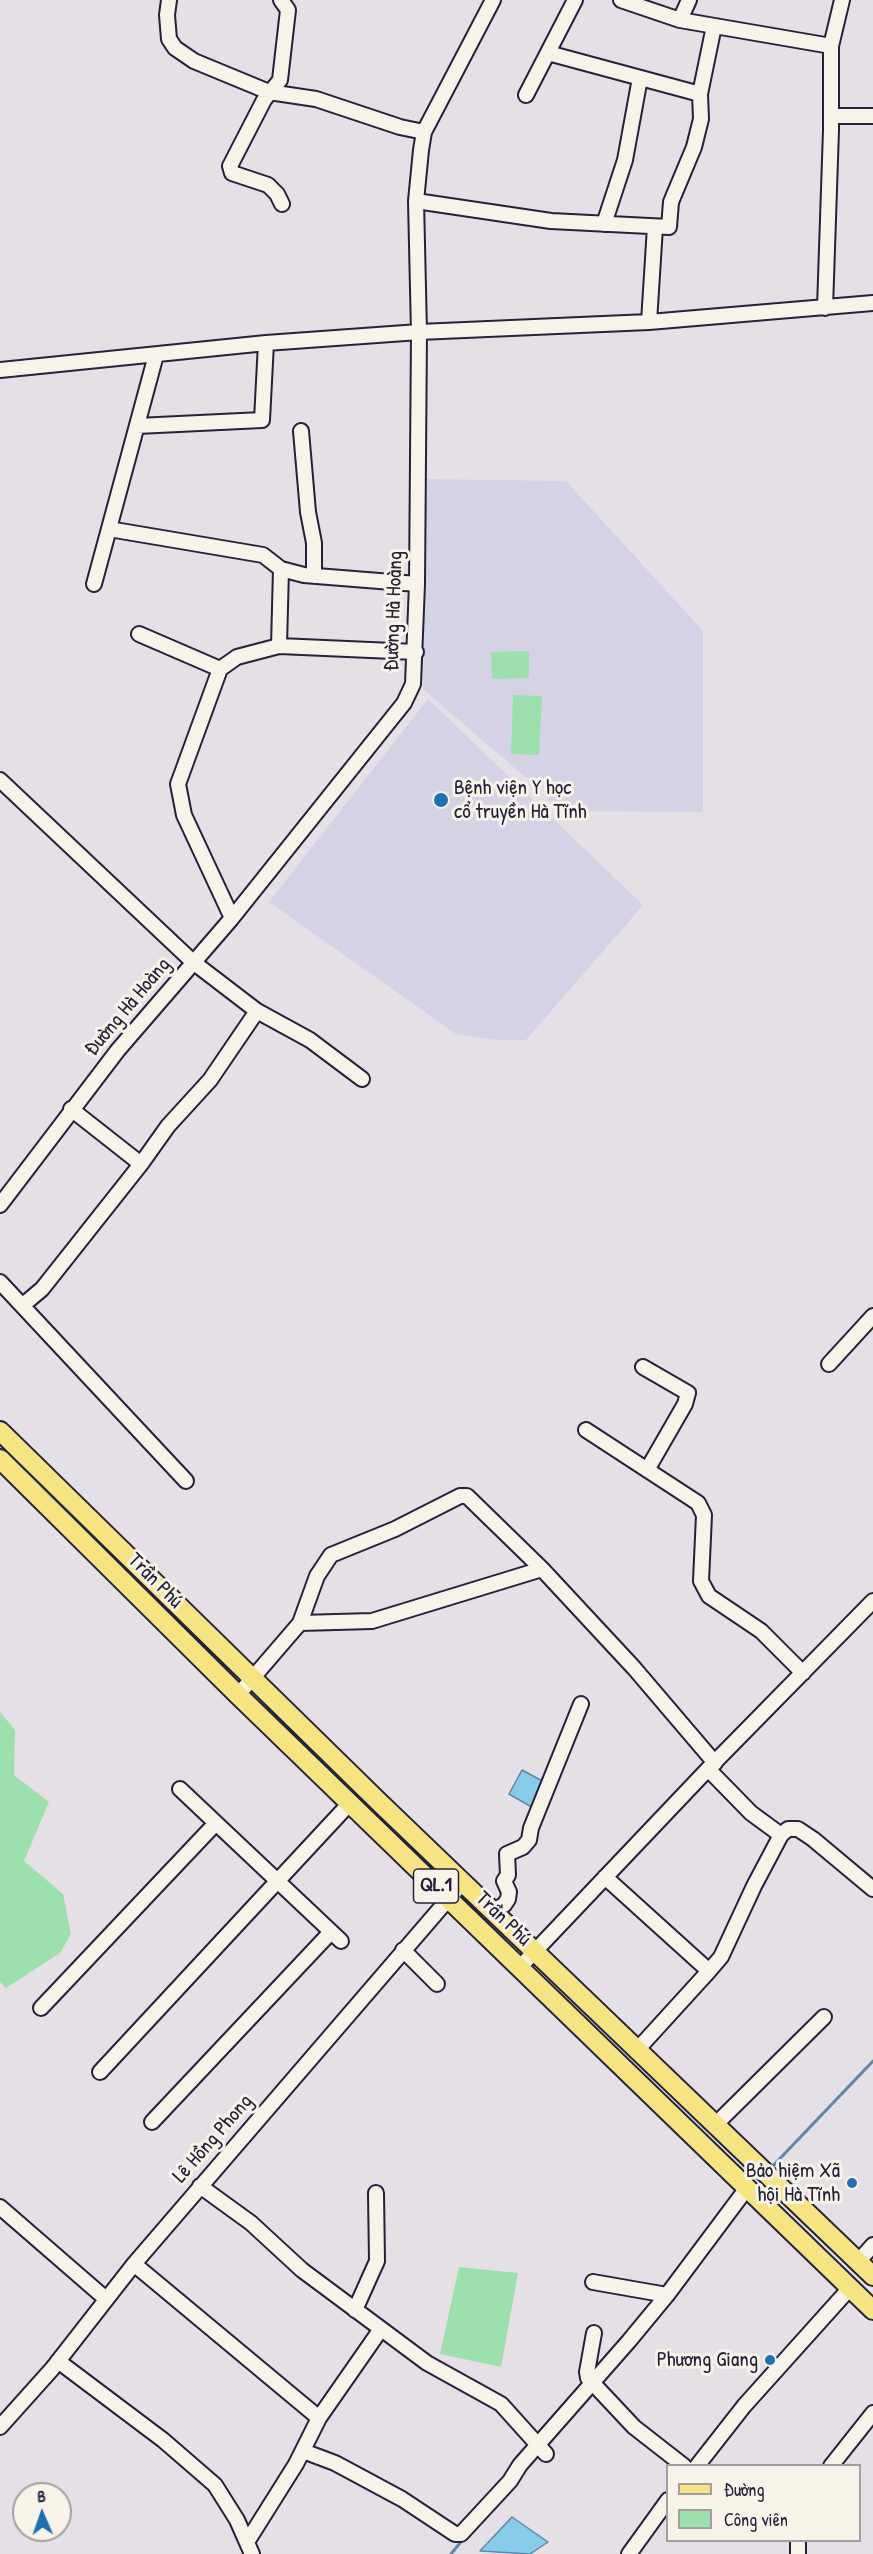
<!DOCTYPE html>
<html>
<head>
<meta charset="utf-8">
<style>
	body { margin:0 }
	#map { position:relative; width:873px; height:2554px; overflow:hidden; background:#e4e0e6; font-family:"Patrick Hand",sans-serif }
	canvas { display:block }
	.legend { position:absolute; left:666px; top:2464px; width:195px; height:78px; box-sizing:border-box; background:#f7f3e8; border:2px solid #a29fa3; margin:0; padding:8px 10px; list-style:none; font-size:18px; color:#22223b }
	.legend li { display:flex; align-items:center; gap:12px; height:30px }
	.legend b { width:30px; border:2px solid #a29fa3 }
	.north { position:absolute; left:12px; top:2482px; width:60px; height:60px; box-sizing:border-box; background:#f7f3e8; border:2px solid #a29fa3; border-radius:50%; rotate:358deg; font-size:16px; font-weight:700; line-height:24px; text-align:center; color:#22223b }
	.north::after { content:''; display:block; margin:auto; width:21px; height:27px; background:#1f6fb2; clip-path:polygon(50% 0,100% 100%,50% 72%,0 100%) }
</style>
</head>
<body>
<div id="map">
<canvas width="873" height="2554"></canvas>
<ul class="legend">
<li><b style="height:8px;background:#f6e381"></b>Đường</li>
<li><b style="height:16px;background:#9ce1ad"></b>Công viên</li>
</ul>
<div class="north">B</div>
</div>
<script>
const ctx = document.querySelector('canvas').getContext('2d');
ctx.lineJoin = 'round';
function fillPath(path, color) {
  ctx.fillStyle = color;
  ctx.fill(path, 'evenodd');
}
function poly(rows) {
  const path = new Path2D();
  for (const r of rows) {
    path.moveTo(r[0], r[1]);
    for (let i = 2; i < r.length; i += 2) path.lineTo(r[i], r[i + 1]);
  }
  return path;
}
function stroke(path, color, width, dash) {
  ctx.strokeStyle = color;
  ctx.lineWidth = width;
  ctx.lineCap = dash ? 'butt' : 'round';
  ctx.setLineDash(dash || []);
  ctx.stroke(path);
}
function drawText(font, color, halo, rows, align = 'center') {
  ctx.font = font + ' "Patrick Hand",sans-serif';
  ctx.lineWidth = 6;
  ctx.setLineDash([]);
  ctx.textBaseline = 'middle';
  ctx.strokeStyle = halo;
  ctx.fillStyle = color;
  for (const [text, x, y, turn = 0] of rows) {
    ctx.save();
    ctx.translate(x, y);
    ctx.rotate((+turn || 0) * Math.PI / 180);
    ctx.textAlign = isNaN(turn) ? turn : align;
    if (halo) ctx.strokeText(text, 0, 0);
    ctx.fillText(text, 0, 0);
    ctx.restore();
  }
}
const built = poly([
	[424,479,566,481,703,631,703,812,560,811,546,798,548,782,525,777,423,689],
	[428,699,643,905,526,1040,496,1040,456,1034,269,902]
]);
const green = poly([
	[529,651,529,678,492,679,491,652],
	[513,695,542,696,539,755,511,754],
	[0,1712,15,1730,14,1775,49,1802,24,1861,63,1894,71,1934,60,1953,6,1988,0,1982],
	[459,2267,518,2273,501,2367,440,2354]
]);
const water = poly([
	[522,1770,546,1783,535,1809,509,1794,522,1770],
	[512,2517,548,2542,530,2554,480,2551,512,2517]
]);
const stream = poly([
	[769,2170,873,2061],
	[451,2554,465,2537]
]);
const minor = poly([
	[169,0,167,15,169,39,175,48,194,61,269,92,316,99,400,127,424,132],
	[281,0,288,10,280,80,264,100,230,166,232,173,268,185,277,194,282,204],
	[621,0,680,20,831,46],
	[680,20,689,0],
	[548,53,700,94,714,26],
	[526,95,575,0],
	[831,116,873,116],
	[416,201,551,221,669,227,671,202,694,147,701,119,700,94],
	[604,224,625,160,640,78],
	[825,308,831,130,831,46,842,0],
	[649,322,655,227],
	[0,370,266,343,419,332,649,322,873,303],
	[137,426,262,420,266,343],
	[301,431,308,512,314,543,314,576],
	[109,529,263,555,281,569,304,575,417,584],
	[94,584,156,355],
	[139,634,220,669],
	[279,646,281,569],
	[0,780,193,962,257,1011,310,1040,362,1079],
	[232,918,184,815,178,784,220,669,237,657,279,646,416,652],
	[71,1109,141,1164],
	[0,1205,118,1050,232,918,404,703,413,684,417,584,419,332,416,201,421,150,424,132,493,0],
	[0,1282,186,1481],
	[23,1305,42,1289,141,1164,168,1126,210,1080,257,1011],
	[829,1364,873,1316],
	[643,1367,688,1393,685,1404,647,1470],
	[586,1430,698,1503,704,1515,701,1581,709,1596,761,1631,803,1673],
	[300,1623,317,1576,331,1555,395,1529,460,1496,467,1496,542,1569],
	[238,1695,300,1623,372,1621,542,1569,634,1668,715,1763],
	[708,1769,751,1813,781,1835],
	[180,1789,341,1941],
	[605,1877,709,1971,637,2050],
	[492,1911,504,1905,508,1899,509,1892,504,1881,508,1875,507,1854,523,1847,529,1840,531,1828,581,1704],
	[403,1950,437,1984],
	[520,1967,708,1769,873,1601],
	[709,1971,721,1957,754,1886,781,1835,788,1829,798,1829,813,1839,873,1889],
	[41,2008,216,1823],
	[100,2072,350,1803],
	[152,2122,331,1932],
	[715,2125,824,2017],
	[200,2186,251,2223,302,2270,427,2363,501,2404,546,2454],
	[0,2207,106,2299],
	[858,2262,873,2245],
	[134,2264,319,2418],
	[593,2282,667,2295],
	[355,2310,377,2261,376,2193],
	[594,2333,587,2372,588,2378,634,2427,684,2466],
	[58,2361,163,2440,215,2485,237,2520,252,2554],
	[0,2427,52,2369,134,2264,463,1882],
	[303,2451,335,2463,402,2499,455,2534,461,2534,510,2481,520,2465,629,2341,667,2295,747,2188],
	[697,2466,744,2406,850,2288],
	[831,2466,873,2413],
	[247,2542,296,2464,319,2418,381,2329],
	[629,2554,668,2500],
	[798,2554,798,2540]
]);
const major = poly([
	[0,1431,379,1802,873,2276],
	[0,1459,238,1695,873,2310]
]);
const markers = [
	[441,800,8,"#1f6fb2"],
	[852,2183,6,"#1f6fb2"],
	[770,2360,6,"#1f6fb2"]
];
const shields = [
	[436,1886,45]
];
const shieldNames = [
	["QL.1",436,1886]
];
const streetNames = [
	["Đường Hà Hoàng",394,611,-88],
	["Đường Hà Hoàng",128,1007,-50],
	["Trần Phú",155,1581,45],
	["Trần Phú",503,1919,44],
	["Lê Hồng Phong",213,2139,-49]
];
const poiNames = [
	["Bệnh viện Y học",454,788,"left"],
	["cổ truyền Hà Tĩnh",454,812,"left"],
	["Bảo hiệm Xã",840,2171],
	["hội Hà Tĩnh",840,2195],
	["Phương Giang",758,2360]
];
fillPath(built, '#d6d2e5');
fillPath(green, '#9ce1ad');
fillPath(water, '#87cce9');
stroke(water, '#5f88a3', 1.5);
stroke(stream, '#5f88a3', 3);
stroke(minor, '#22223b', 18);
stroke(major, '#22223b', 22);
stroke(minor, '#f7f3e8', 14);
stroke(major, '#f6e381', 18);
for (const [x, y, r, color] of markers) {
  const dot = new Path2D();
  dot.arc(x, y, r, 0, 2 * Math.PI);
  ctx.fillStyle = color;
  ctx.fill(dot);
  stroke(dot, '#f7f3e8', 2);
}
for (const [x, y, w] of shields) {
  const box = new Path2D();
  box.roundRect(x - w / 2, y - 17, w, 34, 4.5);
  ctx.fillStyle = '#f7f3e8';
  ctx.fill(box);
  stroke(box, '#22223b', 1.5);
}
drawText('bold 20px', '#22223b', null, shieldNames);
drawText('21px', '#22223b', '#f7f3e8', streetNames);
drawText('21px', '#22223b', '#f7f3e8', poiNames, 'right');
</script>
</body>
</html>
